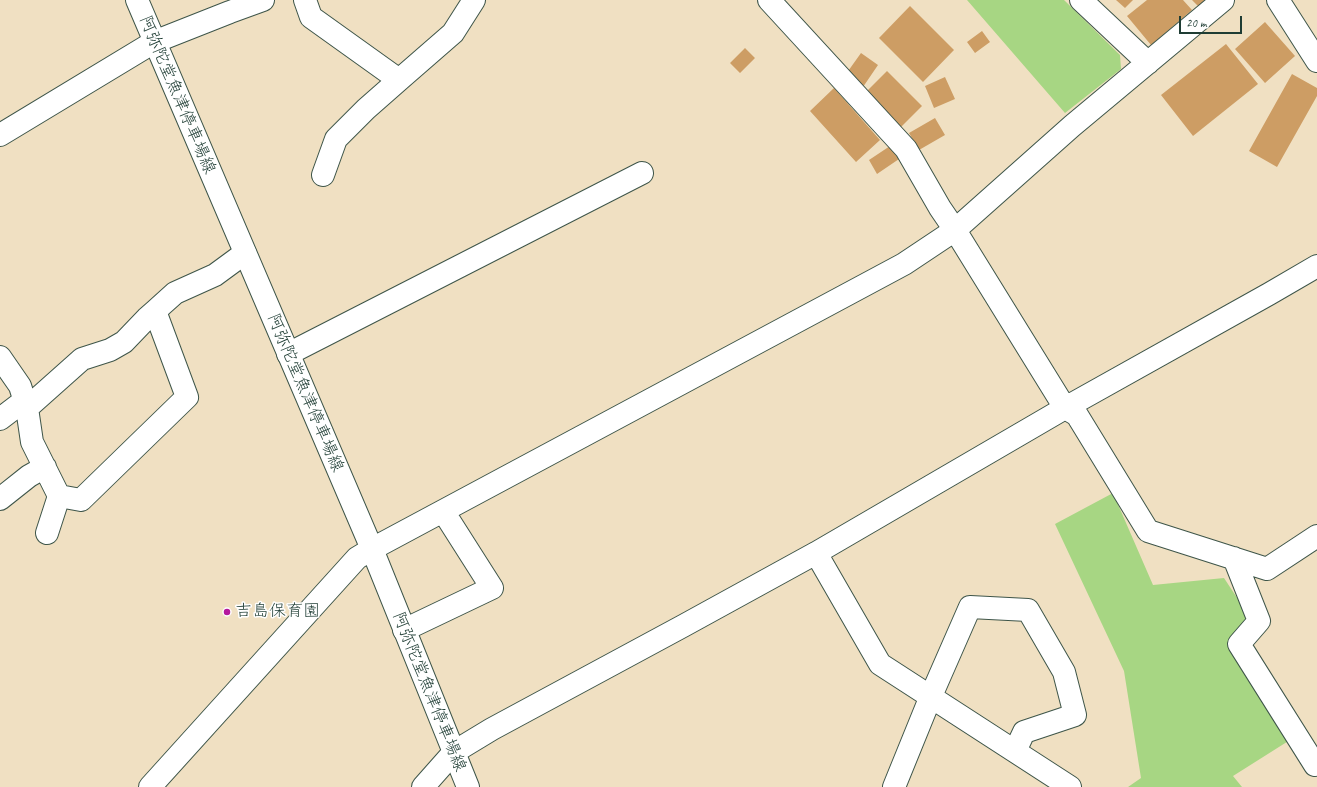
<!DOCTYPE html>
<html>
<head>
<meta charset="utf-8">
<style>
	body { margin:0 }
	#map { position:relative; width:1317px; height:787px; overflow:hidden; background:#f0e0c2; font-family:Caveat,sans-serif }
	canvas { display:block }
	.scale { position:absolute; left:1179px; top:16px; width:63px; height:18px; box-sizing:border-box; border:2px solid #1f3d34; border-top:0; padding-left:5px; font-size:12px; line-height:14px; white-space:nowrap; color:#1f3d34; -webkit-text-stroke:3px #fff; paint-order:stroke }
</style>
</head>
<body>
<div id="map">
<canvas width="1317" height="787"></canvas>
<div class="scale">20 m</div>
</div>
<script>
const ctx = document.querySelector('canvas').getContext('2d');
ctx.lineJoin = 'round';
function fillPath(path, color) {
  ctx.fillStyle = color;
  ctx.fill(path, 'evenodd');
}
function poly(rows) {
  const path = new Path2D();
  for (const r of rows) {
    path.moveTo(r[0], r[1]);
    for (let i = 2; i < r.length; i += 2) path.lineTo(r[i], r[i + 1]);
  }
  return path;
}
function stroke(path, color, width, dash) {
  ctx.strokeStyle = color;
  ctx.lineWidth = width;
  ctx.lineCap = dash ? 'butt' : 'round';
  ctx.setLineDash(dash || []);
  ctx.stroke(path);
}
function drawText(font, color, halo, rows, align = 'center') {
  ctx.font = font + ' Caveat,"Klee One",sans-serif';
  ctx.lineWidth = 3;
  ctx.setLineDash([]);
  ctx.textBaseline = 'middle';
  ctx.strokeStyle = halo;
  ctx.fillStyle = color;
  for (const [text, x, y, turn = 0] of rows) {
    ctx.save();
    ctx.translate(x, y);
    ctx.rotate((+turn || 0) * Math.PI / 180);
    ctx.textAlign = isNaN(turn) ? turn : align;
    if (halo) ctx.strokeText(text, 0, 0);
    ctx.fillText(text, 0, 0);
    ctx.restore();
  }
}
const green = poly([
	[967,0,1064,0,1120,55,1121,69,1065,113],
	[1113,493,1153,585,1224,578,1251,619,1231,641,1290,740,1233,776,1242,787,1128,787,1141,778,1124,671,1055,524]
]);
const building = poly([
	[1116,0,1133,0,1125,8],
	[1147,0,1183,0,1192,10,1151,45,1127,16],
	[1192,0,1206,0,1199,7],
	[910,6,954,50,923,82,879,38],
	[1265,22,1295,56,1265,83,1235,49],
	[982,31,990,42,975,53,967,42],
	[1226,44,1258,84,1193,136,1161,95],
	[745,48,755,58,740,73,730,63],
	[861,53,878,65,863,87,846,74],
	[887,71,922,106,901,127,866,92],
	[1292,74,1317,88,1317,96,1277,167,1249,151],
	[945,77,955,99,934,108,925,86],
	[834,88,880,140,856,162,810,111],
	[935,118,945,135,919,150,909,133],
	[890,146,899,159,877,174,869,160]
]);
const minor = poly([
	[305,0,311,17,399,80,366,109,336,139,323,175],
	[769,0,906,149,940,208,955,230,1065,408,1077,415,1148,531,1267,569,1317,536],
	[1081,0,1148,63],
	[1278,0,1317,61],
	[399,80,453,33,474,0],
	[0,135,154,42,230,12,263,0],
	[155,311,187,397,81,500,59,496,32,442,27,408,82,359,110,350,124,342,147,318,155,311,175,293,215,275,245,253],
	[288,354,642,173],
	[0,357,20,386,27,408],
	[0,419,25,400],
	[0,499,29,476,45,467],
	[47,533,59,496],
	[816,553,880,664,1070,787],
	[1234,558,1259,621,1239,644,1315,765,1317,763],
	[404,630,492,588,443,511],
	[150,787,357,558,372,549,904,264,955,230,1072,126,1223,0],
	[423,787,454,752,492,729,683,626,816,553,1065,408,1269,294,1317,266],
	[894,787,931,696,970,607,1028,610,1064,672,1075,715,1024,732,1015,751]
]);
const secondary = poly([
	[137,0,372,549,468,787]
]);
const markers = [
	[227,612,4,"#b5179e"]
];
const streetNames = [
	["阿弥陀堂魚津停車場線",177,95,67],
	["阿弥陀堂魚津停車場線",305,393,67],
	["阿弥陀堂魚津停車場線",429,692,68]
];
const poiNames = [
	["吉島保育園",235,612]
];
fillPath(green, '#a7d683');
fillPath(building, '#cd9d64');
stroke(minor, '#3e5549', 24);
stroke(secondary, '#3e5549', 24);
stroke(minor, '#fff', 22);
stroke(secondary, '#fff', 22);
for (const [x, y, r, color] of markers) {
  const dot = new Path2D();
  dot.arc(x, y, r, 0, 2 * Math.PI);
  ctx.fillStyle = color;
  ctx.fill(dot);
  stroke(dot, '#fff', 1.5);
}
drawText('17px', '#1f3d34', '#fff', streetNames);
drawText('17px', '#1f3d34', '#fff', poiNames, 'left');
</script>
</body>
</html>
